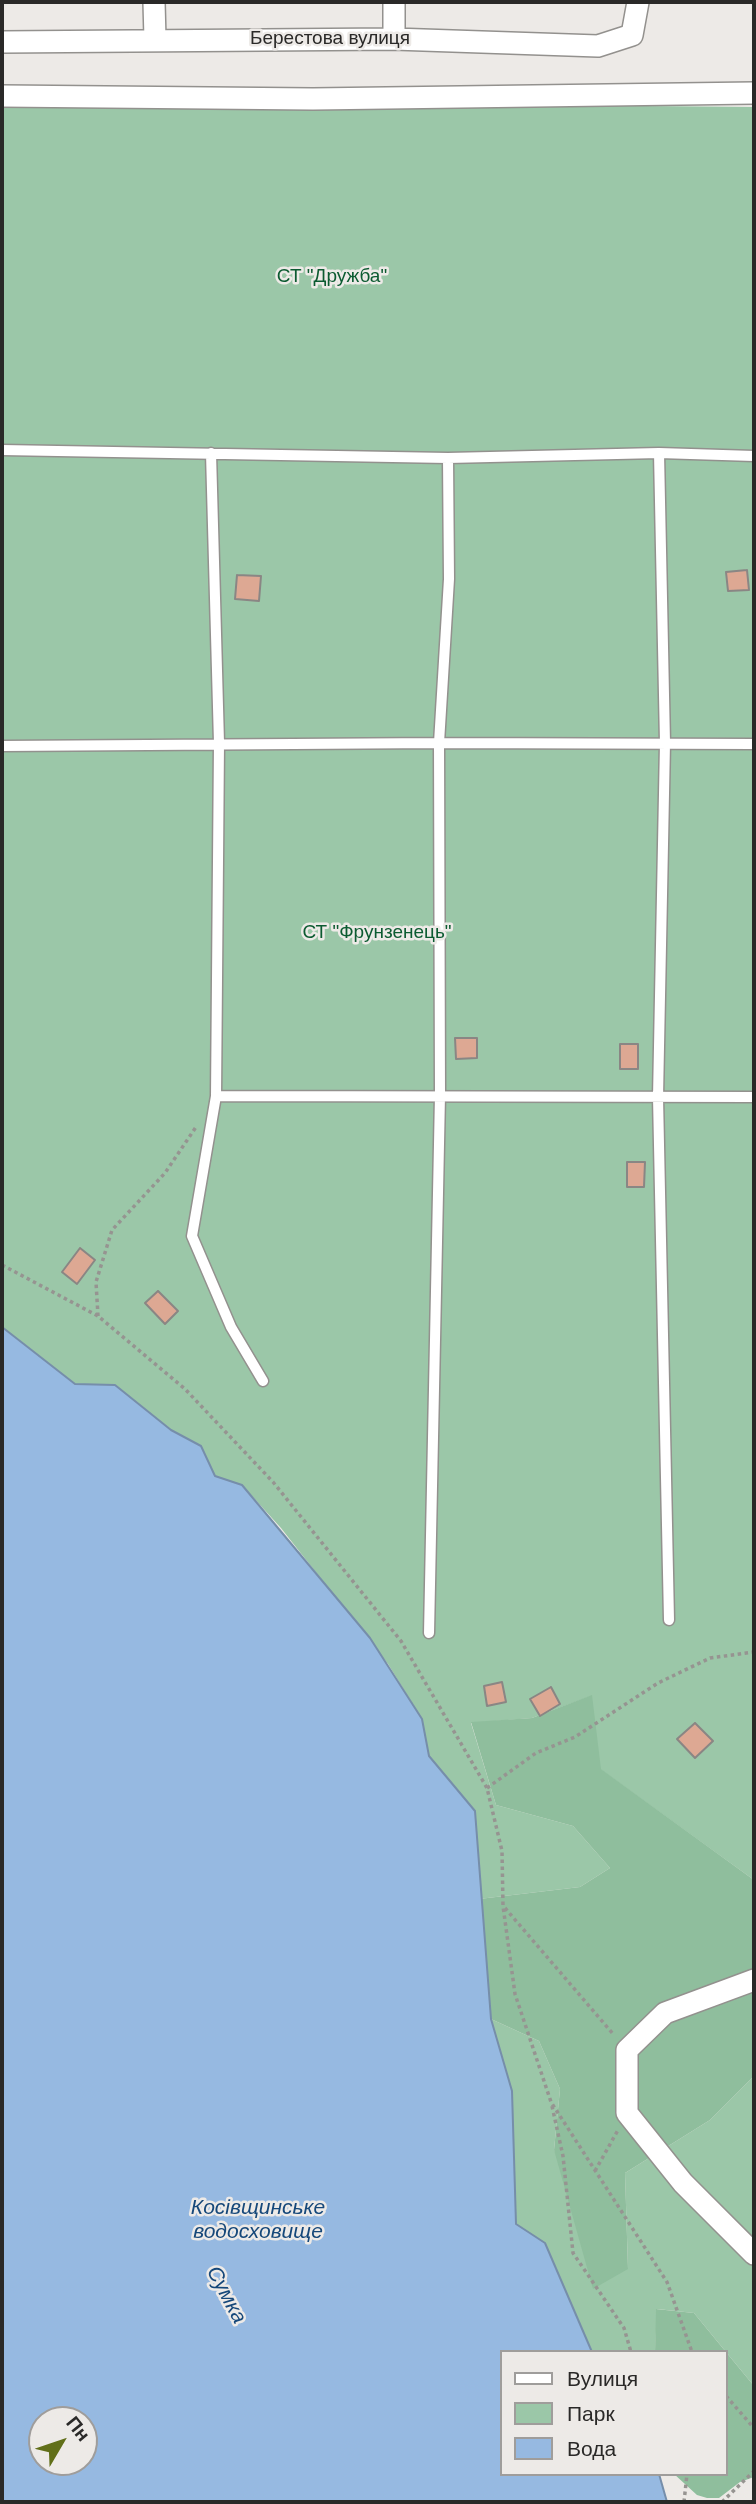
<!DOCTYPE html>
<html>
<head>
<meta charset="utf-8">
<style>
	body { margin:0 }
	#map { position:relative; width:756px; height:2504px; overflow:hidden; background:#edeae7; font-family:Arial,sans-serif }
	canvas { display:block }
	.frame { position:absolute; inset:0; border:4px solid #2a2928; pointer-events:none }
	.legend { position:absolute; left:500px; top:2350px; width:228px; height:126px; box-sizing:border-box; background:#edeae7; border:2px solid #9f9d9b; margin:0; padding:9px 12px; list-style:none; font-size:21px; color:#2a2928 }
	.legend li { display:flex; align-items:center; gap:14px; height:35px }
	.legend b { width:35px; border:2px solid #9f9d9b }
	.north { position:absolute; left:28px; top:2406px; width:70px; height:70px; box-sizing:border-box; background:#edeae7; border:2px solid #9f9d9b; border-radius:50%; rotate:51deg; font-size:19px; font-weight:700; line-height:28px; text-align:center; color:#2a2928 }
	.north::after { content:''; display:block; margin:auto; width:24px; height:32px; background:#616f19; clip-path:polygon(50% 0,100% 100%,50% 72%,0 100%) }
</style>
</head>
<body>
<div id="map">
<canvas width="756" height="2504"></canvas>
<div class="frame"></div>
<ul class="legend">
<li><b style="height:9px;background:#fff"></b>Вулиця</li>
<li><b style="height:19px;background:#9bc7a8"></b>Парк</li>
<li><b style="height:19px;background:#96b9e1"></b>Вода</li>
</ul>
<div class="north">Пн</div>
</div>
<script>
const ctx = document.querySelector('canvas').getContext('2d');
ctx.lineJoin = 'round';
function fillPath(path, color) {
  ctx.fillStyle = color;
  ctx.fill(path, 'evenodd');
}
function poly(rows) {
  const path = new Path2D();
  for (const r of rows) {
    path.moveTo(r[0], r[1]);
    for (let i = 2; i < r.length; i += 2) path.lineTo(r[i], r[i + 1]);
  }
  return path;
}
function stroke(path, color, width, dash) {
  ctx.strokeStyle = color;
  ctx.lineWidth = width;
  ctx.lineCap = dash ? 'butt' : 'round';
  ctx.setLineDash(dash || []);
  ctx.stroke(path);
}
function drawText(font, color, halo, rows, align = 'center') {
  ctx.font = font + ' Arial,sans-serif';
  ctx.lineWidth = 5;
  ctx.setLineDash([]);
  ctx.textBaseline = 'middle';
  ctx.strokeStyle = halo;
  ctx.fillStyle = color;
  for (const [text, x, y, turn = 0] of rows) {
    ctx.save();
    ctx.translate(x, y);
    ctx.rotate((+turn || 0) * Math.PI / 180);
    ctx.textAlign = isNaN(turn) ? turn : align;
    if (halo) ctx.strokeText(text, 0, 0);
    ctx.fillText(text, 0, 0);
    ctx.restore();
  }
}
const green = poly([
	[2,100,754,107,754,1880,600,1769,591,1696,532,1718,471,1723,496,1805,573,1826,610,1868,580,1887,479,1899,475,1811,429,1756,422,1719,388,1664,281,1528,242,1485,215,1476,201,1446,171,1430,115,1385,75,1384,2,1327],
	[491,2019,539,2041,560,2089,554,2150,628,2269,625,2173,710,2120,754,2076,754,2386,694,2313,657,2309,655,2352,592,2352,545,2243,516,2225,512,2163]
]);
const forest = poly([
	[592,1695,601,1769,754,1880,754,2076,710,2120,625,2173,628,2269,593,2289,554,2150,560,2089,539,2041,491,2019,479,1899,580,1887,610,1868,573,1826,496,1805,471,1722,532,1718],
	[656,2309,694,2313,726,2352,655,2352],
	[726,2352,754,2386,754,2477,740,2482,719,2498,707,2498,697,2495,674,2474,726,2474]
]);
const water = poly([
	[2,1327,75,1384,115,1385,171,1430,201,1446,215,1476,242,1485,370,1638,422,1719,429,1756,475,1811,491,2019,512,2091,516,2224,545,2243,592,2352,502,2352,502,2474,659,2474,667,2502,2,2502,2,1327],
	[42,2420,84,2420,84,2462,42,2462,42,2420]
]);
const building = poly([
	[747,570,749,590,728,591,726,572,747,570],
	[237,575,261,576,259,601,235,599,237,575],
	[455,1038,477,1038,477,1058,456,1059,455,1038],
	[620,1044,638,1044,638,1069,620,1069,620,1044],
	[627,1162,645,1162,644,1187,627,1187,627,1162],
	[80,1248,95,1260,77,1284,62,1272,80,1248],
	[158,1291,178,1311,165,1324,145,1303,158,1291],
	[502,1682,506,1702,487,1706,484,1686,502,1682],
	[551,1687,560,1704,540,1716,530,1699,551,1687],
	[695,1723,713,1741,695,1758,677,1739,695,1723]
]);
const path = poly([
	[2,1265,98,1316,185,1389,273,1482,401,1641,487,1788,502,1851,503,1906,515,1994,551,2102,667,2282,692,2352],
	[98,1316,96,1282,112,1230,165,1173,196,1127],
	[487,1788,536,1753,575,1737,658,1683,710,1658,754,1652],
	[505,1908,614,2035],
	[552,2106,563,2156,573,2253,624,2328,631,2352],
	[595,2171,618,2130],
	[726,2396,754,2428],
	[684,2502,687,2474],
	[722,2502,754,2471]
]);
const service = poly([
	[2,450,448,458,659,453,754,456],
	[211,453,219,743,216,1096,192,1236,231,1327,263,1381],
	[659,453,665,743,658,1097,669,1620],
	[2,746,439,743,449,579,448,458],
	[216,1096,754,1097],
	[429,1633,440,1095,439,743,754,744]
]);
const minor = poly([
	[154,2,155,39],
	[394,2,394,39],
	[2,42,394,39,598,46,632,35,638,2],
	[2,96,313,99,754,93],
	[754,1980,665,2013,627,2050,627,2113,683,2183,754,2254]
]);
const streetNames = [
	["Берестова вулиця",330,39]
];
const parkNames = [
	["СТ \"Дружба\"",332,277],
	["СТ \"Фрунзенець\"",377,933]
];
const waterNames = [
	["Косівщинське",258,2208],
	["водосховище",258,2232],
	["Сумка",226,2295,62]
];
fillPath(green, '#9bc7a8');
fillPath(forest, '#8fbe9d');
fillPath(water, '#96b9e1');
stroke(water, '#768eaa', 2);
fillPath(building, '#dda893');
stroke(building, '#8a8684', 2);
stroke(service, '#93918e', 13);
stroke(minor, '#93918e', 24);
stroke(path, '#969491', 3.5, [3.5, 3.5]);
stroke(service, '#fff', 10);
stroke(minor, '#fff', 21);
drawText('19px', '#2a2928', '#edeae7', streetNames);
drawText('19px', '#0c5b31', '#edeae7', parkNames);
drawText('italic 21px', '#16487a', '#edeae7', waterNames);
</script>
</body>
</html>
